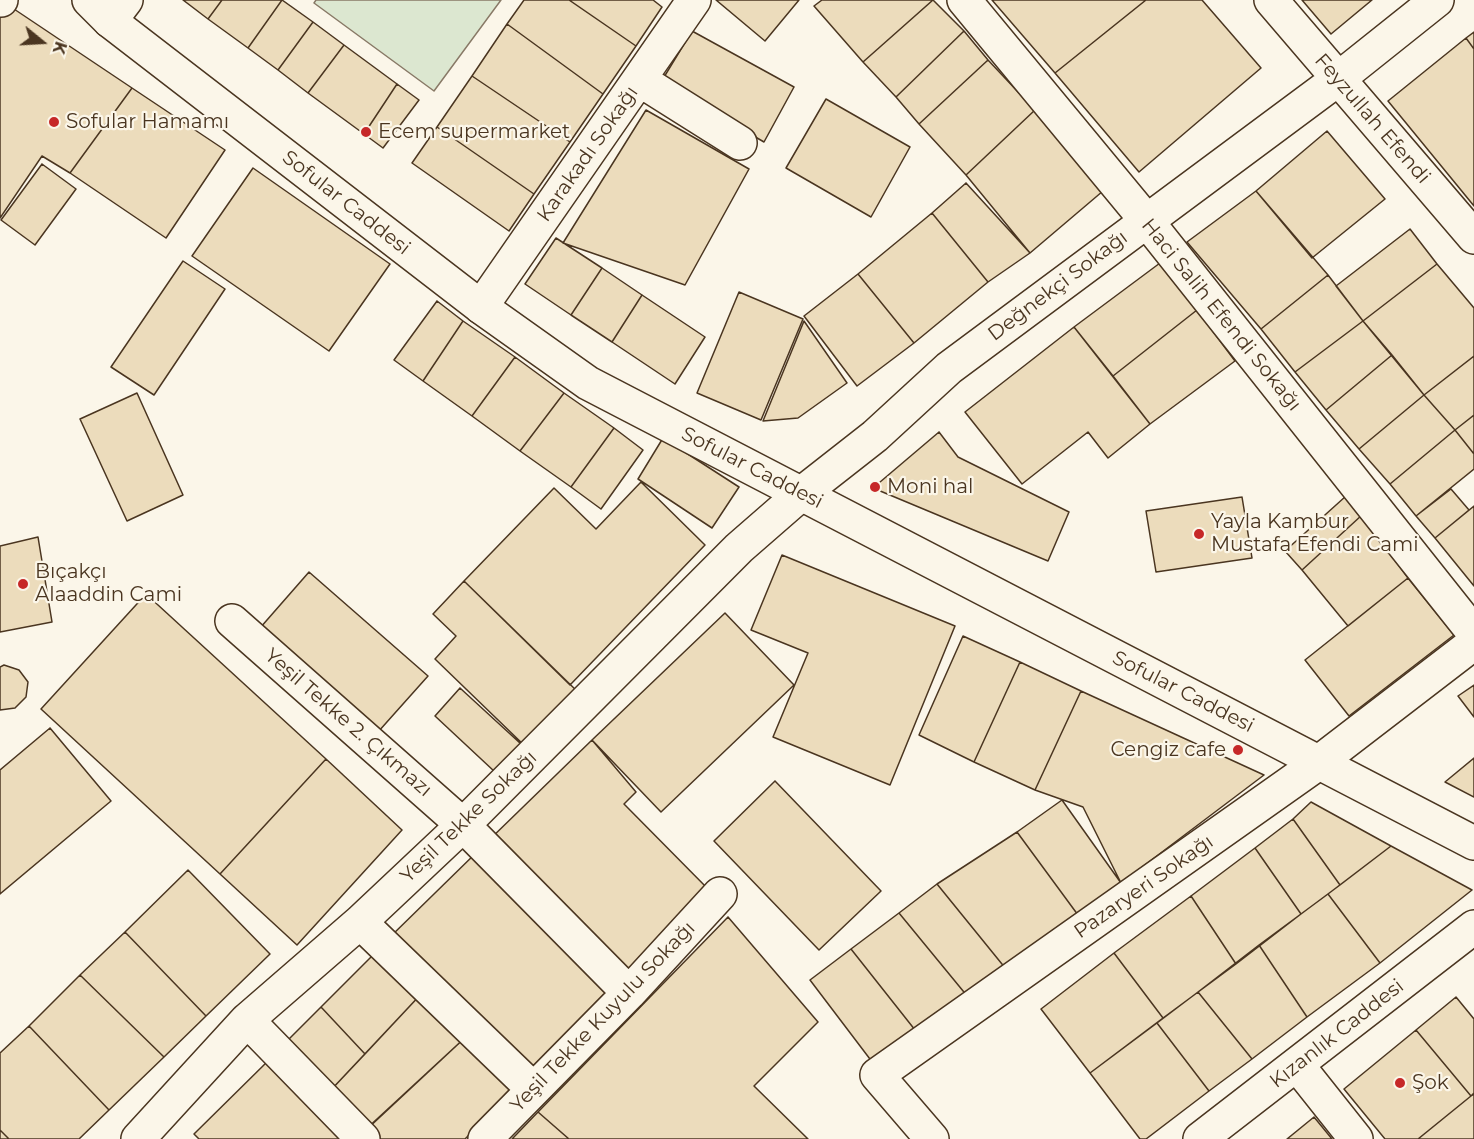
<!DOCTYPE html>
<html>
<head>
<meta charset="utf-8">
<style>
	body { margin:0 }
	#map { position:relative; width:1474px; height:1139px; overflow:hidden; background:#fbf6e9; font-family:Montserrat,sans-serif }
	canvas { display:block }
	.north { position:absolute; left:12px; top:12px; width:60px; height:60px; -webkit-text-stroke:4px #fbf6e9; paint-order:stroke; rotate:108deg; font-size:16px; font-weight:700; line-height:24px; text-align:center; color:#4a3520 }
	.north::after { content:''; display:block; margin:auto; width:21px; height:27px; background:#4a3520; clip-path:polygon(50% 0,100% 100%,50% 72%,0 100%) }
</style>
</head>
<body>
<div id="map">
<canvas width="1474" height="1139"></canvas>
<div class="north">K</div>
</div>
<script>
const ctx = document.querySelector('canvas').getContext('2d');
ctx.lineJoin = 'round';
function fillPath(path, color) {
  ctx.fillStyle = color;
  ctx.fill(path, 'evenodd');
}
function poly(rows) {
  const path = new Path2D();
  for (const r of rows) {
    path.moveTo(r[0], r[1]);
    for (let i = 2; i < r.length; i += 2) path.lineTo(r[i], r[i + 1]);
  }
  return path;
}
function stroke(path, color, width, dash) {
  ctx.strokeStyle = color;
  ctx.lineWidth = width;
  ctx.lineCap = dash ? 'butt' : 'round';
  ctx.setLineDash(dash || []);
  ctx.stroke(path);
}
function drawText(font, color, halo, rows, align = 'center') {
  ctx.font = font + ' Montserrat,sans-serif';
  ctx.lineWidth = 4.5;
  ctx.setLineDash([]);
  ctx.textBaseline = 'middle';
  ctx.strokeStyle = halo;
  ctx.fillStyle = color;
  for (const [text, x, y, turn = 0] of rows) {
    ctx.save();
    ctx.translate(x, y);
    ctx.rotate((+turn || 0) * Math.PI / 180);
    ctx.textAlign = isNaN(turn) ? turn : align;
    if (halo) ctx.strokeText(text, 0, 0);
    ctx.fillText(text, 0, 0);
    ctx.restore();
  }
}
const green = poly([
	[316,0,501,0,434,91,314,3,316,0]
]);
const building = poly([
	[183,0,222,0,208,19,183,0],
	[222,0,282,0,248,48,208,19,222,0],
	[282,0,313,22,278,70,248,48,282,0],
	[524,0,569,0,636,46,603,94,507,24,524,0],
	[569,0,653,0,662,7,636,46,569,0],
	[716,0,799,0,765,41,716,0],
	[822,0,933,0,863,62,814,6,822,0],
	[933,0,964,31,896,97,863,62,933,0],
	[992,0,1146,0,1055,73,992,0],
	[1146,0,1202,0,1261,68,1139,172,1055,73,1146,0],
	[1302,0,1372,0,1331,34,1302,0],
	[8,5,132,88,70,173,42,156,0,218,0,18,8,5],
	[313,22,344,45,308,93,278,70,313,22],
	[507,24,603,94,570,142,472,76,507,24],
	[692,31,794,87,764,142,661,82,692,31],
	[964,31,988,60,919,124,896,97,964,31],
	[1474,32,1474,49,1466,38,1474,32],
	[1466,38,1474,49,1474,206,1388,101,1466,38],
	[344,45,397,84,364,134,308,93,344,45],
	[988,60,1035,110,966,175,919,124,988,60],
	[472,76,570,142,534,194,437,127,472,76],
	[397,84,419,100,383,148,364,134,397,84],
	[132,88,225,150,166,238,70,173,132,88],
	[826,99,910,147,871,217,786,168,826,99],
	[646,110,749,169,685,285,563,243,646,110],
	[1035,110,1103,191,1030,253,966,175,1035,110],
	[437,127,534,194,509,231,412,163,437,127],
	[1327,131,1385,199,1312,258,1256,191,1327,131],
	[42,164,76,189,35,245,1,220,42,164],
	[253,168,390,264,329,351,192,256,253,168],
	[966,183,1030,253,988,282,932,213,966,183],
	[1256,191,1328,275,1261,329,1187,242,1256,191],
	[932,213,988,282,914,343,858,274,932,213],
	[1410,229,1437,264,1363,321,1336,286,1410,229],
	[556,238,602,268,571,315,525,284,556,238],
	[183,261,225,289,154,395,111,367,183,261],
	[1160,263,1197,310,1113,376,1074,327,1160,263],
	[1437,264,1474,308,1474,356,1424,395,1363,321,1437,264],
	[602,268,642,295,612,342,571,315,602,268],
	[858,274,914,343,857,386,804,316,858,274],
	[1328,275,1363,321,1295,372,1261,329,1328,275],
	[739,292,803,319,761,420,697,393,739,292],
	[642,295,705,337,675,384,612,342,642,295],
	[437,301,463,321,423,381,394,360,437,301],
	[1197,310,1235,361,1150,424,1113,376,1197,310],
	[463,321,515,357,472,416,423,381,463,321],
	[804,321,847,383,798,418,763,421,804,321],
	[1363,321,1392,355,1326,410,1295,372,1363,321],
	[1074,327,1150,424,1108,458,1088,432,1022,484,965,412,1074,327],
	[1392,355,1424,395,1359,449,1326,410,1392,355],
	[1474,356,1474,415,1455,430,1424,395,1474,356],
	[515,357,564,393,520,451,472,416,515,357],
	[137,393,183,495,127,521,80,419,137,393],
	[564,393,614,428,571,487,520,451,564,393],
	[1424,395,1455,430,1390,484,1359,449,1424,395],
	[1474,415,1474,454,1455,430,1474,415],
	[614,428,643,450,601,509,571,487,614,428],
	[1455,430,1474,454,1474,469,1416,516,1390,484,1455,430],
	[939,432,958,457,1069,512,1048,561,873,488,939,432],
	[663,438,739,487,712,528,638,479,663,438],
	[641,482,705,545,570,685,464,581,554,488,596,529,641,482],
	[1451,489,1469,510,1435,538,1416,516,1451,489],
	[1346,496,1362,515,1302,570,1285,551,1346,496],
	[1242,497,1252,558,1156,572,1146,511,1242,497],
	[1474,506,1474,586,1435,538,1474,506],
	[1362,515,1408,578,1348,626,1302,570,1362,515],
	[38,537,52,622,0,632,0,546,38,537],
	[782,555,955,626,890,785,773,737,808,653,751,630,782,555],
	[309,572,428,676,378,732,260,628,309,572],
	[1408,578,1454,635,1349,716,1305,660,1408,578],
	[464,581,580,694,528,749,435,659,456,636,433,614,464,581],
	[146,594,326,759,220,874,41,709,146,594],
	[725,613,794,685,661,812,592,740,725,613],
	[963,636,1020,662,974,762,919,735,963,636],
	[1020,662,1081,691,1035,790,974,762,1020,662],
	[4,665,19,670,28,682,26,697,15,708,0,710,0,667,4,665],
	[1474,685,1474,717,1458,696,1474,685],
	[460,688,521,744,495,772,435,716,460,688],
	[1081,691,1264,775,1121,883,1083,807,1035,790,1081,691],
	[50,728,111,801,0,894,0,770,50,728],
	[592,740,636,792,624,804,712,893,623,981,486,843,592,740],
	[1474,758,1474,797,1445,782,1474,758],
	[326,759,402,830,297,945,220,874,326,759],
	[775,781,881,891,819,950,714,841,775,781],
	[1062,800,1121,883,1078,915,1017,832,1062,800],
	[1311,802,1391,846,1340,885,1293,819,1311,802],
	[1293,819,1340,885,1301,914,1255,848,1293,819],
	[1017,832,1078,915,1006,969,937,884,1017,832],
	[1391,846,1472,890,1380,963,1328,894,1391,846],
	[1255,848,1301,914,1236,964,1191,896,1255,848],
	[480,849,617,987,526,1078,388,939,480,849],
	[188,870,270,954,206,1016,125,932,188,870],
	[937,884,1006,969,968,997,899,913,937,884],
	[1328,894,1380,963,1307,1017,1259,945,1328,894],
	[1191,896,1236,964,1163,1018,1114,953,1191,896],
	[899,913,968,997,919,1035,851,949,899,913],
	[728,917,818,1022,754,1086,808,1139,569,1139,538,1112,728,917],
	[125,932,206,1016,164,1057,80,975,125,932],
	[1259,945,1307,1017,1252,1059,1198,992,1259,945],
	[851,949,919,1035,876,1067,810,980,851,949],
	[377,951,423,992,365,1054,321,1007,377,951],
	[1114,953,1163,1018,1090,1073,1041,1009,1114,953],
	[80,975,164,1057,109,1110,29,1026,80,975],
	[423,992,469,1034,364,1131,330,1091,423,992],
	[1198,992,1252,1059,1209,1091,1157,1023,1198,992],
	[1456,997,1474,1019,1474,1093,1471,1096,1416,1030,1456,997],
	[321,1007,365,1054,330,1091,282,1046,321,1007],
	[1157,1023,1209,1091,1146,1139,1140,1139,1090,1073,1157,1023],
	[29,1026,109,1110,79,1139,9,1139,0,1130,0,1053,29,1026],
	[1416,1030,1471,1096,1418,1139,1385,1139,1344,1089,1416,1030],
	[469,1034,522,1082,465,1139,373,1139,365,1131,469,1034],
	[270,1059,356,1139,199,1139,194,1134,270,1059],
	[1474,1094,1474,1139,1418,1139,1471,1096,1474,1094],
	[538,1112,569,1139,512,1139,538,1112],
	[1314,1117,1332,1139,1287,1139,1314,1117],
	[0,1130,9,1139,0,1139,0,1130]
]);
const street = poly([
	[0,0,1,0],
	[964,0,1146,220,1474,633],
	[1271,0,1474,237],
	[110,21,126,0],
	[640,80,740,143],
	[481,307,694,0],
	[232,621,463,825,629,993],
	[360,922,533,1089],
	[247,1020,363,1139],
	[1298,1066,1356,1139],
	[138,1139,247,1020,360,922,463,825,739,548,801,494,875,436,949,368,1338,79,1437,0],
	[485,1139,629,993,720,894],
	[932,1139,877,1075,1310,769,1474,643]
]);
const secondary = poly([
	[89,0,110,21,481,307,588,383,1474,843],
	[1200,1139,1474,927]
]);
const markers = [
	[54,122,6,"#c62828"],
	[366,132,6,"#c62828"],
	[875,487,6,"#c62828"],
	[1199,534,6,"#c62828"],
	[23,584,6,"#c62828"],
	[1238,750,6,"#c62828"],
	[1400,1083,6,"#c62828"]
];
const streetNames = [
	["Feyzullah Efendi",1372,119,49],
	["Karakadı Sokağı",588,154,-55],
	["Sofular Caddesi",346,203,38],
	["Değnekçi Sokağı",1058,286,-37],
	["Haci Salih Efendi Sokağı",1221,315,51],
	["Sofular Caddesi",752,468,27],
	["Sofular Caddesi",1183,692,27],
	["Yeşil Tekke 2. Çıkmazı",348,723,41],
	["Yeşil Tekke Sokağı",469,817,-44],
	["Pazaryeri Sokağı",1144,887,-35],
	["Yeşil Tekke Kuyulu Sokağı",603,1017,-46],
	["Kızanlık Caddesi",1337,1034,-38]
];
const poiNames = [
	["Sofular Hamamı",66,122],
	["Ecem supermarket",378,132],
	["Moni hal",887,487],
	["Yayla Kambur",1211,522],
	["Mustafa Efendi Cami",1211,545],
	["Bıçakçı",35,572],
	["Alaaddin Cami",35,595],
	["Cengiz cafe",1226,750,"right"],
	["Şok",1412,1083]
];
fillPath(green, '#dce7d0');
stroke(green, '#887966', 1.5);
fillPath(building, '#ecdcbc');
stroke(building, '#4a3520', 1.5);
stroke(street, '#4a3520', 36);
stroke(secondary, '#4a3520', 36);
stroke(street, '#fbf6e9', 33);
stroke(secondary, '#fbf6e9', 33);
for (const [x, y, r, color] of markers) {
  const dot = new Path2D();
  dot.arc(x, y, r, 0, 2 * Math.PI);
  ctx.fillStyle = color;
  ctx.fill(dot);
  stroke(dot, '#fbf6e9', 2);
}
drawText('20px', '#4a3520', '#fbf6e9', streetNames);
drawText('20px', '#4a3520', '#fbf6e9', poiNames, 'left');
</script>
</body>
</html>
